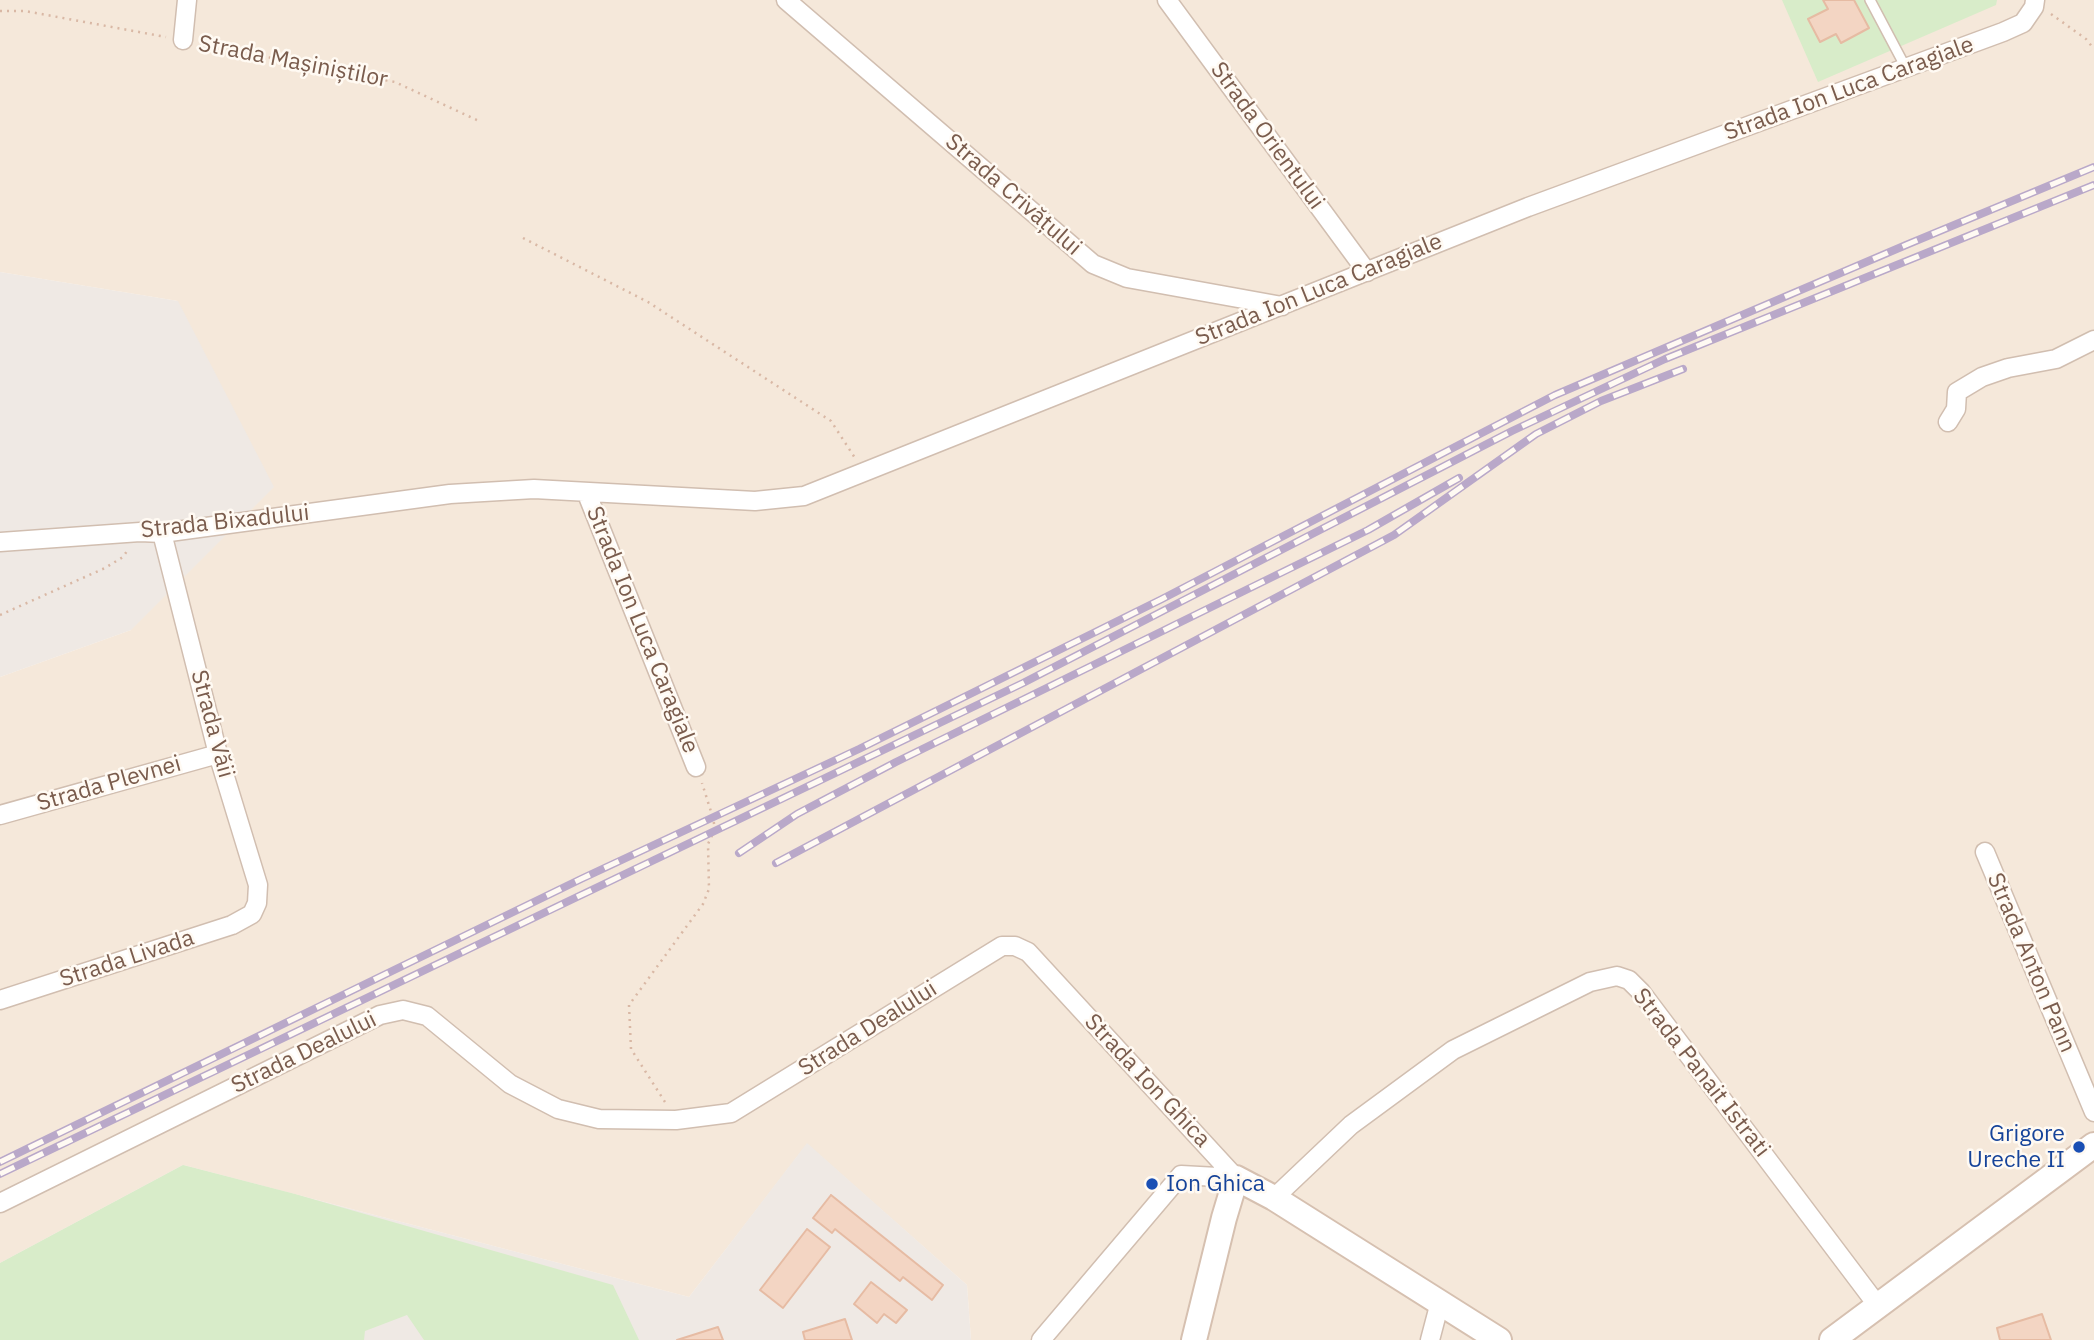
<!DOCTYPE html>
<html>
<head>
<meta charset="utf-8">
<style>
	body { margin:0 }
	canvas { display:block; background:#fdf6ec }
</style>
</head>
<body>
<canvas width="2094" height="1340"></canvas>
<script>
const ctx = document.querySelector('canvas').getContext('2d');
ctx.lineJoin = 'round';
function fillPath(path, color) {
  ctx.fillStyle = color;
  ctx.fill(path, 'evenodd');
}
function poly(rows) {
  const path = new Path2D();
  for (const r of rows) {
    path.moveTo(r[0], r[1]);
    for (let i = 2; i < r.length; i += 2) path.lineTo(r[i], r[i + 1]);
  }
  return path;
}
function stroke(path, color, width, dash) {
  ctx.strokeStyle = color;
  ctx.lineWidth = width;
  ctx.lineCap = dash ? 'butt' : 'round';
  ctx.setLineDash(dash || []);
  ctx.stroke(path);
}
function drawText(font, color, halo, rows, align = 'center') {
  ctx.font = font + ' "IBM Plex Sans",sans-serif';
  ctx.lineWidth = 5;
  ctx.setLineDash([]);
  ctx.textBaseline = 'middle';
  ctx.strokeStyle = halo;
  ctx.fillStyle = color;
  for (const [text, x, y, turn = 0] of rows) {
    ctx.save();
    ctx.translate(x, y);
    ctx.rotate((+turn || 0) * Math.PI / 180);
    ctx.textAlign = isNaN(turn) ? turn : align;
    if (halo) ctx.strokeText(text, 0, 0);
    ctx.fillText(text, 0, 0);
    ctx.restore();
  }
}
const residential = poly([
	[0,0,2094,0,2094,1340,971,1340,967,1285,807,1144,689,1297,183,1165,0,1263,0,677,131,630,178,301,0,272]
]);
const industrial = poly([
	[0,272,178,301,274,487,131,630,0,677],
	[807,1143,967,1285,971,1340,0,1340,0,1263,183,1165,689,1297]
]);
const green = poly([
	[1782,0,1997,0,1996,5,1818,82],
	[183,1165,295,1194,613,1285,639,1340,424,1340,407,1315,365,1331,364,1340,0,1340,0,1263]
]);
const building = poly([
	[1823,0,1854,0,1869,28,1841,43,1836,34,1820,42,1808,19,1828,9,1823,0],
	[831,1195,943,1285,932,1300,903,1277,900,1281,835,1229,832,1233,813,1218,831,1195],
	[807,1229,830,1247,783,1308,760,1290,807,1229],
	[871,1282,907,1310,896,1323,884,1314,877,1323,854,1304,871,1282],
	[2042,1314,2051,1340,2000,1340,1997,1328,2042,1314],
	[845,1319,852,1340,805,1340,803,1332,845,1319],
	[718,1327,723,1340,677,1340,718,1327]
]);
const path = poly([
	[0,11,25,11,166,37],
	[2051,14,2086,39,2094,49],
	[200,44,395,82,479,121],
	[523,238,648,302,831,421,855,458],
	[0,615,105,568,123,557,127,551],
	[665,1102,631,1049,629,1005,703,904,709,889,708,844,715,829,713,818,702,783]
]);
const lane = poly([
	[1870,0,1906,68]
]);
const street = poly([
	[786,0,1093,264,1127,278,1282,306],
	[1167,0,1367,272],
	[183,40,187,0],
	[1948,422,1956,409,1957,392,1982,377,2008,368,2056,359,2094,340],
	[587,494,696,767],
	[0,542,140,532,162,533,450,494,534,489,755,501,804,496,1528,207,2003,32,2023,23,2034,7,2035,0],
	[0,815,218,754],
	[1985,852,2094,1112],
	[0,1000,232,925,252,914,257,903,258,885,218,754,162,533],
	[1274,1198,1351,1125,1453,1050,1590,982,1617,976,1629,980,1641,992,1878,1306],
	[0,1203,380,1015,403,1010,427,1016,510,1084,558,1109,599,1119,676,1120,731,1113,1002,946,1015,946,1028,952,1236,1178],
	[1041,1340,1181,1175,1236,1178],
	[1430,1340,1440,1302]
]);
const secondary = poly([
	[1194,1340,1224,1218,1236,1178,1274,1198,1499,1340],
	[1832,1340,2094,1145]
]);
const rail = poly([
	[739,853,797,814,896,762,1368,530,1459,478],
	[776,863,1394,535,1536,434,1601,401,1683,369],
	[0,1162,581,879,859,749,1162,599,1555,395,1906,245,2094,167],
	[0,1174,1023,683,1512,431,1665,359,2094,185]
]);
const markers = [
	[2079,1147,7,"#1a4fb4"],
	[1152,1184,7,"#1a4fb4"]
];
const streetNames = [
	["Strada Mașiniștilor",293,62,11],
	["Strada Ion Luca Caragiale",1849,89,-20],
	["Strada Orientului",1267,136,54],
	["Strada Crivățului",1013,195,41],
	["Strada Ion Luca Caragiale",1319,290,-22],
	["Strada Bixadului",225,522,-6],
	["Strada Ion Luca Caragiale",642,630,68],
	["Strada Văii",212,724,75],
	["Strada Plevnei",109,784,-16],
	["Strada Livada",127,959,-18],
	["Strada Anton Pann",2031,963,67],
	["Strada Dealului",868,1029,-32],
	["Strada Dealului",304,1053,-26],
	["Strada Panait Istrati",1701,1073,52],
	["Strada Ion Ghica",1147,1081,47]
];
const transitNames = [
	["Grigore",2065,1134],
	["Ureche II",2065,1160],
	["Ion Ghica",1166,1184,"left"]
];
fillPath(residential, '#f5e8da');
fillPath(industrial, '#efe9e4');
fillPath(green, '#d8ecc9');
fillPath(building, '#f3d5c3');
stroke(building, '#e6bba3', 2);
stroke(lane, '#d1beb0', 12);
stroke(street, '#d1beb0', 21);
stroke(secondary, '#d6c0b0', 28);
stroke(path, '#d9b8a5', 2.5, [2, 5]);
stroke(lane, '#fff', 9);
stroke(street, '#fff', 18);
stroke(secondary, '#fff', 24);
stroke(rail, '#b9a8c9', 8);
stroke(rail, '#fffaf3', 5, [16]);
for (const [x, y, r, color] of markers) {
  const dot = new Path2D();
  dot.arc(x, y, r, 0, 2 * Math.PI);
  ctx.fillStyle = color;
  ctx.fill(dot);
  stroke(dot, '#fffaf3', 2.5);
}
drawText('23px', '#7a5c4d', '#fffaf3', streetNames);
drawText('23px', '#164399', '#fffaf3', transitNames, 'right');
</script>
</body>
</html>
